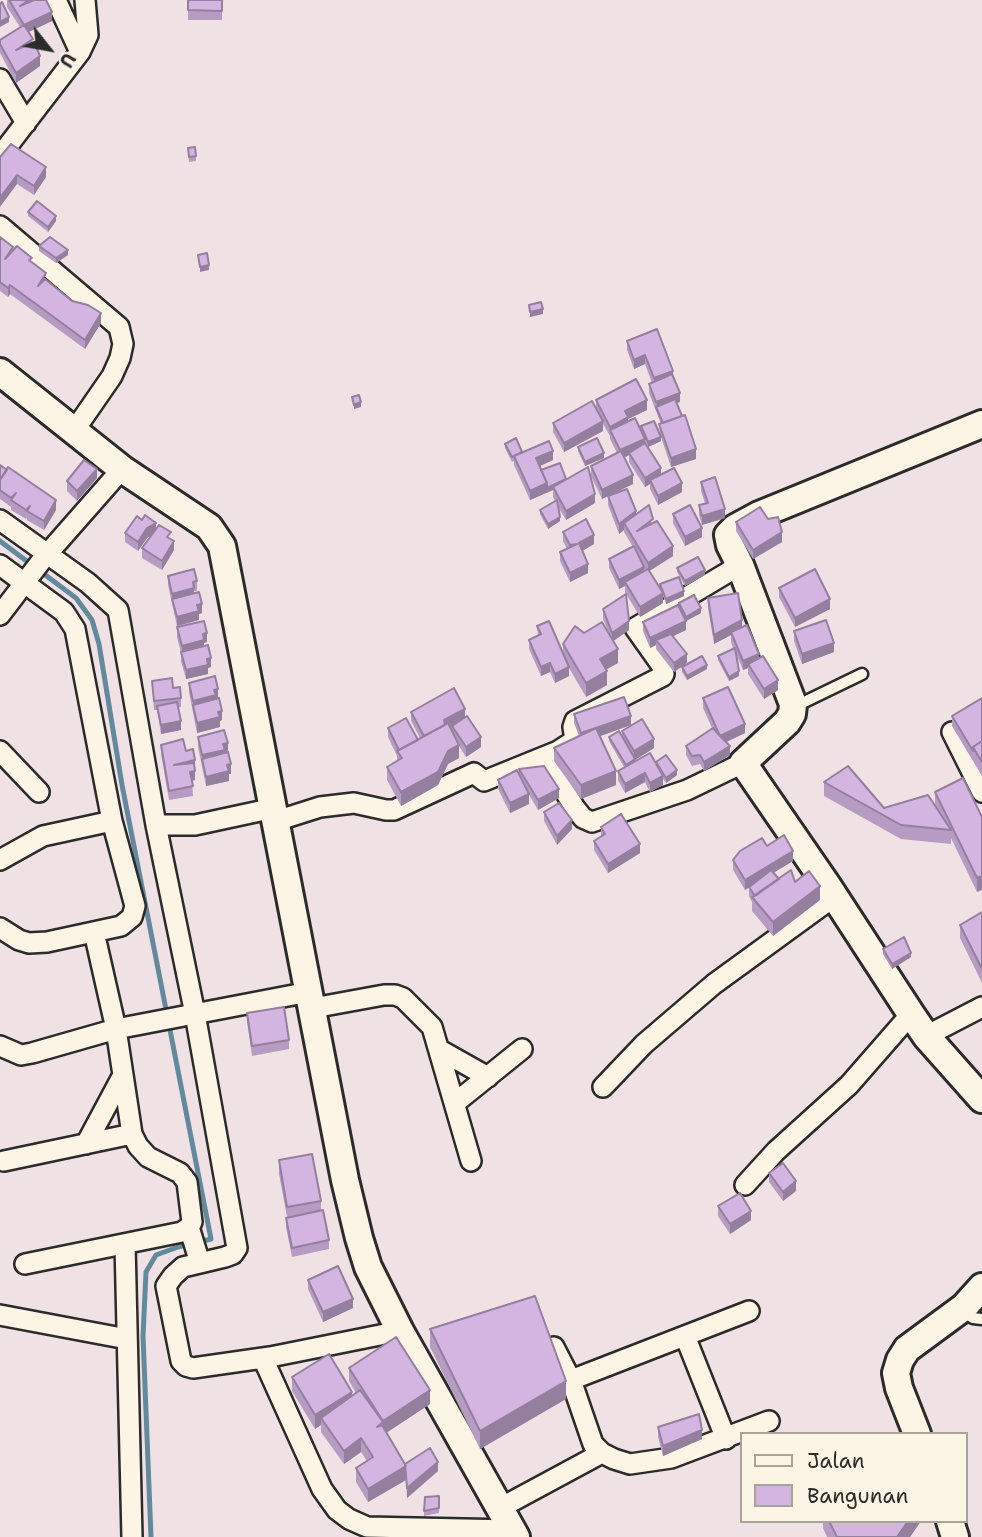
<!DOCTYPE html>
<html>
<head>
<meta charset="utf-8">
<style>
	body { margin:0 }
	#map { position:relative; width:982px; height:1537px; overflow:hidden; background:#f0e2e4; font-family:"Shantell Sans",sans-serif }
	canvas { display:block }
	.legend { position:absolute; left:740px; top:1432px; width:228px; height:91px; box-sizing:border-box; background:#fcf5e5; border:2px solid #a8a49b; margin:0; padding:9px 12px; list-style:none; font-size:21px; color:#2b2b2b }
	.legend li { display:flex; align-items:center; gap:14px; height:35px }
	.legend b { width:35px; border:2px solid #a8a49b }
	.north { position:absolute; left:14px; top:14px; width:70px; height:70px; -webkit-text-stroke:5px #fcf5e5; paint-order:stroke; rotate:121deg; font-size:19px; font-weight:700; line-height:28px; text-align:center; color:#2b2b2b }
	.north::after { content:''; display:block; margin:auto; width:24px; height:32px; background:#2b2b2b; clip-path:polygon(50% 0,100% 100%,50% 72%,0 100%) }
</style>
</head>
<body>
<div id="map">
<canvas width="982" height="1537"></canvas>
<ul class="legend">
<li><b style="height:9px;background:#fcf5e5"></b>Jalan</li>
<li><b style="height:19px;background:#d4b5e2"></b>Bangunan</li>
</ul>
<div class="north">U</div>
</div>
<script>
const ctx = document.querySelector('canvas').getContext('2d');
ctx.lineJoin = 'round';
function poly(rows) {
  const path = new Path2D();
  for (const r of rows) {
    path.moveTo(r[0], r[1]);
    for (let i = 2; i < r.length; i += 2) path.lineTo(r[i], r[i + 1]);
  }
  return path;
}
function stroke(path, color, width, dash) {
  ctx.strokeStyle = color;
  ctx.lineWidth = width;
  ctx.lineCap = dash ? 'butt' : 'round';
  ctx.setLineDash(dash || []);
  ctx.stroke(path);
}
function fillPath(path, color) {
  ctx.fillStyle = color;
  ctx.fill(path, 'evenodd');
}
const stream = poly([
	[0,541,76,598,92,620,99,644,122,785,211,1239,178,1247,156,1255,146,1272,143,1336,151,1537]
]);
const lane = poly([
	[796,706,862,674],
	[961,1310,973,1318,982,1319]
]);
const street = poly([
	[56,0,80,52],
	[0,79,26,123],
	[0,156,80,52,88,35,85,0],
	[0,226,119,327,123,344,120,358,112,376,74,431],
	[0,520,88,583,118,610,156,825,195,825,274,808],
	[0,565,64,612,75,629,112,821],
	[0,615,42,560,122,469],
	[952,732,982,792],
	[0,751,39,792],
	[544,758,575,808,583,818,592,822,687,790,743,763],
	[276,821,320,807,354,803,386,810,394,810,474,773,484,781,558,751,575,740,573,727,575,721,663,676,664,674,662,666,635,628,740,565],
	[156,825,195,1014,237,1248,233,1254,225,1257,183,1267,173,1276,166,1286,181,1361,186,1366,193,1368,270,1357],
	[0,860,43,836,112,821,135,906,132,917,121,926,47,942,29,943,19,940,0,928],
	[313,1008,384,995,395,995,403,998,432,1027,471,1161],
	[926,1036,982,1007],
	[0,1046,21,1055,32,1053,116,1029,309,992],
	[440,1050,488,1077],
	[603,1087,644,1044,714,984,835,896],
	[455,1103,522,1049],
	[86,1144,123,1075],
	[4,1161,132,1134],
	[745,1185,776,1151,849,1085,911,1014],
	[189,1227,200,1263],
	[125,1244,132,1537],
	[25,1264,182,1232,189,1227,192,1222,187,1182,180,1173,148,1157,138,1146,132,1134,116,1029,94,932],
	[0,1315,127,1339],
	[400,1331,270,1357,267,1361,266,1365,322,1489,337,1510,349,1519,367,1527,512,1530],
	[685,1336,726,1439],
	[554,1347,571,1380,593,1444,602,1453,614,1459,630,1464,671,1458,769,1421],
	[571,1380,749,1311],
	[500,1508,602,1453]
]);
const secondary = poly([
	[0,372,122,469,209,527,222,546,345,1180,359,1238,368,1267,400,1331,516,1537],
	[982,424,759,515,735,528,728,535,730,545,740,565,793,704,792,714,787,722,743,763,827,885,911,1014,926,1036,982,1099],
	[917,1434,899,1388,896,1373,900,1360,907,1349,964,1307,982,1287],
	[950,1521,955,1537]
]);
const wall = poly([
	[7,0,46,0,52,21,29,32,40,66,16,83,0,53,0,40,20,27,7,7],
	[222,0,222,20,188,20,188,10],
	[188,148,196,156,196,161,189,162],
	[0,157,46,177,34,195,17,184],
	[28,212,56,221,48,232,28,216],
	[0,237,13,250,32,262,46,280,101,323,85,349,10,294,8,297,0,291],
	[39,246,68,255,56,263,39,251],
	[627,341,673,375,680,402,676,403,696,459,671,467,661,437,661,441,648,447,661,474,682,492,658,505,650,489,650,484,645,487,629,462,629,455,624,458,633,484,610,495,636,514,653,523,673,556,649,571,660,589,660,584,684,596,666,604,663,596,663,603,640,617,625,592,625,586,619,589,609,568,609,559,633,547,624,532,624,530,619,534,608,505,608,496,602,499,591,476,591,466,617,453,610,439,610,436,603,424,603,431,564,452,553,432,553,423,596,408,596,400,647,410,628,419,628,422,641,430,641,426,660,434,659,424,661,424,649,393,649,384,652,383,645,364,634,369,627,350],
	[505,444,522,452,553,460,539,466,541,470,566,479,595,503,566,520,558,507,560,521,548,529,540,514,540,510,555,501,553,497,553,490,530,500,514,465,514,461,512,462,505,448],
	[578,447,604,458,585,466,578,451],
	[0,465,56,510,44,530,27,520,27,518,26,519,11,510,11,507,0,499],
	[97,478,77,501,67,491,67,481],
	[701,482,725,518,702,525,699,515,699,505,705,503,701,491],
	[673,514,702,537,685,546,673,523],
	[736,522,782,542,753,559,736,531],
	[156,528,171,539,174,550,162,570,142,558,142,548,151,535,147,538,138,551,125,542,125,533],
	[563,532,594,544,582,551,588,573,570,582,560,561,560,552,567,549,563,541],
	[677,568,705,575,685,586,677,572],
	[168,576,197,581,197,591,194,591,194,593,202,613,199,614,199,620,177,626,168,585],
	[779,588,830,609,795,627,779,597],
	[708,598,742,627,778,690,764,699,748,674,748,668,743,670,737,656,739,676,729,681,718,660,718,656,733,648,731,642,731,635,714,644,708,608],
	[679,603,701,613,686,621,682,614,686,630,673,636,687,663,674,672,656,649,656,645,650,648,643,631,643,622,679,607],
	[603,609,629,630,613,641,618,663,606,669,607,685,586,697,569,668,569,676,555,683,550,672,541,676,529,649,529,640,538,636,537,626,563,654,563,644,584,633,609,633,603,619],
	[177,627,207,642,204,643,204,646,211,667,208,668,208,674,186,679,181,661,181,653,177,637],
	[794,631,834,652,802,664,794,641],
	[682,667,707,669,687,680,682,672],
	[152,681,173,688,181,698,181,707,178,707,181,730,161,734,157,710,154,710],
	[189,683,218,698,216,699,222,720,220,721,220,727,197,733,189,692],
	[703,698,745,733,726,742,730,755,704,771,700,764,692,766,686,755,686,746,712,728,703,708],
	[982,698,982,776,952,726,952,716],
	[411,712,465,717,481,747,466,757,459,746,459,758,448,764,438,785,401,806,387,780,387,767,397,761,397,756,388,737,388,728,418,740,420,738,411,721],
	[574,714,631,725,600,736,616,785,581,799,554,761,554,748,579,736,574,723],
	[622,731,654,748,635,760,635,761,656,762,677,775,666,783,663,779,663,785,650,792,645,782,625,793,618,780,618,771,624,767,609,741,609,737,622,737],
	[198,737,228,752,231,774,229,774,229,781,206,786,198,747],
	[161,745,195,780,192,781,193,796,169,800,161,754],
	[519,769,559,798,538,810,528,793,529,804,510,813,498,789,498,780,519,775],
	[824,782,884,808,935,806,935,792,982,817,977,892,951,838,951,844,901,839,824,796],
	[544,812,572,829,557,845,544,821],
	[601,827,640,853,608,873,594,850,594,841,601,836],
	[767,846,793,861,773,873,779,879,795,882,820,900,773,936,752,911,752,902,749,896,749,887,745,890,733,870,733,860],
	[982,912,982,983,960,938,960,925],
	[883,949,911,957,892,969,883,954],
	[247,1013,289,1040,289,1049,252,1056,247,1022],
	[279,1160,321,1201,321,1210,329,1240,329,1249,292,1257,286,1227,287,1217,279,1174],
	[769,1173,796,1191,783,1201,769,1182],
	[718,1206,751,1220,730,1234,718,1216],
	[308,1280,353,1308,323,1322,308,1289],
	[430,1329,566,1399,480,1449,430,1347],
	[349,1368,430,1404,386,1433,405,1465,438,1471,407,1498,406,1480,368,1502,356,1482,356,1468,367,1461,361,1452,344,1464,321,1432,321,1425,315,1429,292,1391,292,1377,352,1396,356,1393,349,1381],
	[658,1427,702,1439,663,1456,658,1437],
	[439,1496,439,1513,424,1516,424,1511],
	[823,1521,921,1521,910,1537,827,1537,823,1528]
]);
const shadedWall = poly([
	[52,12,52,21,24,34,24,25],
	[9,17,9,22,0,27,0,22],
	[40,56,40,66,16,83,16,73],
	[46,167,46,177,34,195,34,186],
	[17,175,17,184,0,207,0,198],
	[56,216,56,221,48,232,48,227],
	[68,250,68,255,56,263,56,258],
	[209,265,209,270,200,272,200,267],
	[10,285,10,294,8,297,8,288],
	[543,309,543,314,530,317,530,312],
	[101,313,101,323,85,349,85,340],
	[645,355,645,364,634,369,634,360],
	[673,371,673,381,654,388,654,378],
	[680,393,680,402,658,411,656,402],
	[647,400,647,410,628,419,628,427,610,430,610,436,610,427,625,411],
	[361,402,361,407,354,409,354,405],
	[603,421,603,431,564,452,564,443],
	[661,437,661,441,648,447,648,442],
	[645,439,645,448,629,453,629,455,620,460,620,450],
	[696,449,696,459,671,467,671,458],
	[553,451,553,460,536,468,536,458],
	[604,453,604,458,585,466,585,462],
	[661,468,661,477,650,480,650,484,645,487,645,478],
	[97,469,97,478,77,501,77,491],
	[633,475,633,484,602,499,602,490],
	[566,479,553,487,553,490,530,500,530,491,547,483],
	[682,483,682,492,658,505,658,496],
	[595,494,595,503,566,520,566,511],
	[56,500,56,510,44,530,44,521],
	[725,509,725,518,702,525,702,516],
	[636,511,636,520,624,523,624,530,619,534,619,524],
	[560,517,560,521,548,529,548,524],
	[156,523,156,532,147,538,138,551,138,542,147,528],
	[702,528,702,537,685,546,685,537],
	[782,532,782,542,753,559,753,550],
	[594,535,594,544,579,553,579,543],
	[174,541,174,550,162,570,162,561],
	[673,546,673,556,648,572,648,563],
	[588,564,588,573,570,582,570,573],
	[644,567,644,576,625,582,625,586,619,589,619,580],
	[705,570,705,575,685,586,685,581],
	[194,588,194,597,172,599,172,603,172,594],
	[684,591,684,596,666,604,666,599],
	[663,593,663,603,640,617,640,607],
	[830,599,830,609,795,627,795,618],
	[202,604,202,613,199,614,199,620,177,626,177,617,197,605],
	[701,608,701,613,686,621,686,617],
	[742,620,742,629,731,632,731,635,714,644,714,635],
	[629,621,629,630,612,642,612,633],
	[686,621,686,630,659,643,656,640,656,645,650,648,650,638],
	[207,633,207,642,204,643,204,649,182,655,182,646,203,634],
	[834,643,834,652,802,664,802,654],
	[618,649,618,663,600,673,600,659],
	[687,654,687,663,674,672,674,663],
	[759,654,759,663,748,664,748,668,743,670,743,661],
	[211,658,211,667,208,668,208,674,186,679,186,670],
	[550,663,550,672,541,676,541,667],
	[707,665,707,669,687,680,687,676],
	[569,667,569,676,555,683,555,674],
	[607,671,607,685,586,697,586,683],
	[739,671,739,676,729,681,729,677],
	[778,680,778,690,764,699,764,689],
	[218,689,218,698,216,699,216,705,193,707,193,701],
	[465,709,465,718,445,729,444,720],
	[222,711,222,720,220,721,220,727,197,733,197,723],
	[631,716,631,725,581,743,581,733],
	[181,721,181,730,161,734,161,725],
	[745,724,745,733,720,745,720,736],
	[481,737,481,747,466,757,466,747],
	[654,739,654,748,635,760,635,764,626,770,626,765,634,760,634,751],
	[228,743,228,752,202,761,202,755,223,744],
	[459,745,459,758,448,764,438,785,401,806,401,792,448,751],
	[730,746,730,755,704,771,704,762],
	[195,760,195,769,174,765],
	[231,764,231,774,229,774,229,781,206,786,206,777,227,765],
	[677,770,677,775,666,783,666,778],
	[195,771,195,780,190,781,190,772],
	[616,771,616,785,581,799,581,785],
	[645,773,645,782,625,793,625,784],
	[663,776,663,785,650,792,650,783],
	[559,789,559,798,538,810,538,800],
	[529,794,529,804,510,813,510,803],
	[572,820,572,829,557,845,557,836],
	[640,844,640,853,608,873,608,864],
	[793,851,793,861,745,890,745,880],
	[982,876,982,890,977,892,977,878],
	[820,886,820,900,773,936,773,922],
	[911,953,911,957,892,969,892,964],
	[796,1181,796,1191,783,1201,783,1192],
	[751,1211,751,1220,730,1234,730,1224],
	[353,1299,353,1308,323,1322,323,1312],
	[566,1381,566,1399,480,1449,480,1431],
	[430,1390,430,1404,383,1435,383,1421],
	[352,1392,352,1406,321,1418,321,1425,315,1429,315,1415],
	[702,1430,702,1439,663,1456,663,1446],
	[361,1438,361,1452,344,1464,344,1451],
	[438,1462,438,1471,407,1498,407,1488],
	[406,1466,406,1480,368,1502,368,1489],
	[908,1521,921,1521,910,1537,897,1537]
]);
const building = poly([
	[9,0,29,0,20,6,34,0,46,0,52,12,24,25,9,0],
	[188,0,222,0,222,11,188,10,188,0],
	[2,2,9,17,0,22,0,4,2,2],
	[24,25,33,39,16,50,34,42,40,56,16,73,0,44,0,40,24,25],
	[11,144,46,167,34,186,17,175,0,198,0,157,11,144],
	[195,147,196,156,189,157,188,148,195,147],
	[37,201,56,216,48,227,28,212,37,201],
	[0,237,13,247,5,259,17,246,32,258,29,260,46,273,38,286,45,279,72,301,88,305,101,313,85,340,10,285,8,288,0,282,0,237],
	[50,237,68,250,56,258,39,246,50,237],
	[207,253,209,265,200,267,198,255,207,253],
	[541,302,543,309,530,312,529,305,541,302],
	[657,329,673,371,654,378,645,355,634,360,627,341,657,329],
	[672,374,680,393,656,402,649,384,672,374],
	[636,379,647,400,625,411,628,417,610,427,596,400,636,379],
	[359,395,361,402,354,405,352,397,359,395],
	[675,399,682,416,663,423,656,407,675,399],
	[592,401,603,421,564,443,553,423,592,401],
	[685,415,696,449,671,458,659,424,685,415],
	[635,418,645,439,620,450,610,430,635,418],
	[654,421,661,437,648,442,641,426,654,421],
	[516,438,522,452,512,457,505,444,516,438],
	[597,438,604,453,585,462,578,447,597,438],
	[549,441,553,451,536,458,547,483,530,491,514,456,549,441],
	[645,443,661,468,645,478,629,453,645,443],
	[621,451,633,475,602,490,591,466,621,451],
	[84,460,97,469,77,491,67,481,84,460],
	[560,463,566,479,547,488,547,483,541,470,560,463],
	[0,465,7,470,0,480,0,465],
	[8,467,56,500,44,521,27,511,30,506,26,510,11,500,16,493,11,498,0,490,0,480,8,467],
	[588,467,595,494,566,511,553,487,588,467],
	[674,468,682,483,658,496,650,480,674,468],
	[715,477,725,509,702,516,699,505,708,503,701,482,715,477],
	[627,489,636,511,619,524,608,496,627,489],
	[557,500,560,517,548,524,540,510,557,500],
	[649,505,653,519,637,531,657,521,673,546,648,563,624,523,649,505],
	[690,505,702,528,685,537,673,514,690,505],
	[760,507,768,519,778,517,782,532,753,550,736,522,760,507],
	[145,515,156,523,147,528,138,542,125,533,137,516,142,520,145,515],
	[586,519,594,535,579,543,588,564,570,573,560,552,577,544,570,545,563,532,586,519],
	[159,525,171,532,167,537,174,541,162,561,142,548,159,525],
	[634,546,644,567,619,580,609,559,634,546],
	[698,557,705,570,685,581,677,568,698,557],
	[194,569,197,581,193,582,194,588,172,594,168,576,194,569],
	[648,569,663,593,640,607,625,582,648,569],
	[815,569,830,599,795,618,779,588,815,569],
	[679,577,684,591,666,599,660,584,679,577],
	[199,592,202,604,197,605,199,611,177,617,172,599,199,592],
	[738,593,742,620,714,635,708,598,738,593],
	[626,594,629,621,612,633,603,609,626,594],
	[694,595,701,608,686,617,679,603,694,595],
	[678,605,686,621,650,638,643,622,678,605],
	[826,620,834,643,802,654,794,631,826,620],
	[204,621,207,633,203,634,204,640,182,646,177,627,204,621],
	[549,621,569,667,555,674,550,663,541,667,529,640,541,634,537,626,549,621],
	[602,622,618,649,600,659,607,671,586,683,563,644,575,626,584,633,602,622],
	[747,625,759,654,743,661,731,632,747,625],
	[671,634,687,654,674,663,656,640,671,634],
	[208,645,211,658,207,659,208,665,186,670,181,652,208,645],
	[735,648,739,671,729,677,718,656,735,648],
	[702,656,707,665,687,676,682,667,702,656],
	[763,656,778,680,764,689,748,664,763,656],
	[215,676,218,689,214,690,216,695,193,701,189,683,215,676],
	[172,678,173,688,180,687,181,698,154,701,152,681,172,678],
	[728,687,745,724,720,736,730,746,704,762,700,755,692,756,686,746,713,728,720,736,703,698,728,687],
	[454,688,465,709,444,720,445,725,424,736,411,712,454,688],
	[624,697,631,716,581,733,574,714,624,697],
	[219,698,222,711,218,712,220,717,197,723,193,705,219,698],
	[982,698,982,741,973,747,973,751,952,716,982,698],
	[177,702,181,721,161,725,157,706,177,702],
	[467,716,481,737,466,747,452,726,467,716],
	[406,718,418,740,399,750,388,728,406,718],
	[642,719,654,739,634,751,622,731,642,719],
	[448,723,459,745,448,751,438,772,401,792,387,767,402,758,397,751,448,723],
	[596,728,616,771,581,785,554,748,596,728],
	[224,730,228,743,223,744,225,750,202,755,198,737,224,730],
	[619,731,635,759,626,765,609,737,619,731],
	[183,739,186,751,193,749,195,760,174,765,194,763,195,771,190,772,193,786,169,791,161,745,183,739],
	[982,741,982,762,973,747,982,741],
	[228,752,231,764,227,765,229,771,206,777,202,759,228,752],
	[650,753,663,776,650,783,645,773,625,784,618,771,650,753],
	[666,755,677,770,666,778,656,762,666,755],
	[544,766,559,789,538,800,519,769,544,766],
	[848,766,884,808,928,795,951,830,901,825,824,782,848,766],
	[517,770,529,794,510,803,498,780,517,770],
	[963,778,982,817,982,876,977,878,935,792,963,778],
	[559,803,572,820,557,836,544,812,559,803],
	[621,814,640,844,608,864,594,841,605,834,601,827,621,814],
	[784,835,793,851,745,880,733,860,740,851,762,838,767,846,784,835],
	[771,870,779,879,755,896,749,887,771,870],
	[791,870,795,882,809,871,820,886,773,922,752,897,791,870],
	[982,912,982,969,960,925,982,912],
	[904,937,911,953,892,964,883,949,904,937],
	[284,1007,289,1040,252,1046,247,1013,284,1007],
	[312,1154,321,1201,287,1207,279,1160,312,1154],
	[783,1163,796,1181,783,1192,769,1173,783,1163],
	[740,1193,751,1211,730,1224,718,1206,740,1193],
	[323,1210,329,1240,292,1248,286,1218,323,1210],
	[338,1266,353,1299,323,1312,308,1280,338,1266],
	[535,1296,566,1381,480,1431,430,1329,535,1296],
	[396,1337,430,1390,383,1421,349,1368,396,1337],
	[329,1354,352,1392,315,1415,292,1377,329,1354],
	[360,1390,383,1422,377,1427,382,1425,406,1466,368,1489,356,1468,373,1457,361,1438,344,1451,321,1418,360,1390],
	[699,1414,702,1430,663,1446,658,1427,699,1414],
	[430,1448,438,1462,407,1488,405,1464,430,1448],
	[439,1496,439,1508,424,1511,425,1497,439,1496],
	[829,1521,908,1521,897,1537,837,1537,829,1521]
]);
stroke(stream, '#628a9c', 5);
stroke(lane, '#2b2b2b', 15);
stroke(street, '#2b2b2b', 24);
stroke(secondary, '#2b2b2b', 32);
stroke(lane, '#fcf5e5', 10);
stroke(street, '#fcf5e5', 19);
stroke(secondary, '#fcf5e5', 26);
fillPath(wall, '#b69cc2');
fillPath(shadedWall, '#947f9e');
fillPath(building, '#d4b5e2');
stroke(building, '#947f9e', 2);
</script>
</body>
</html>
